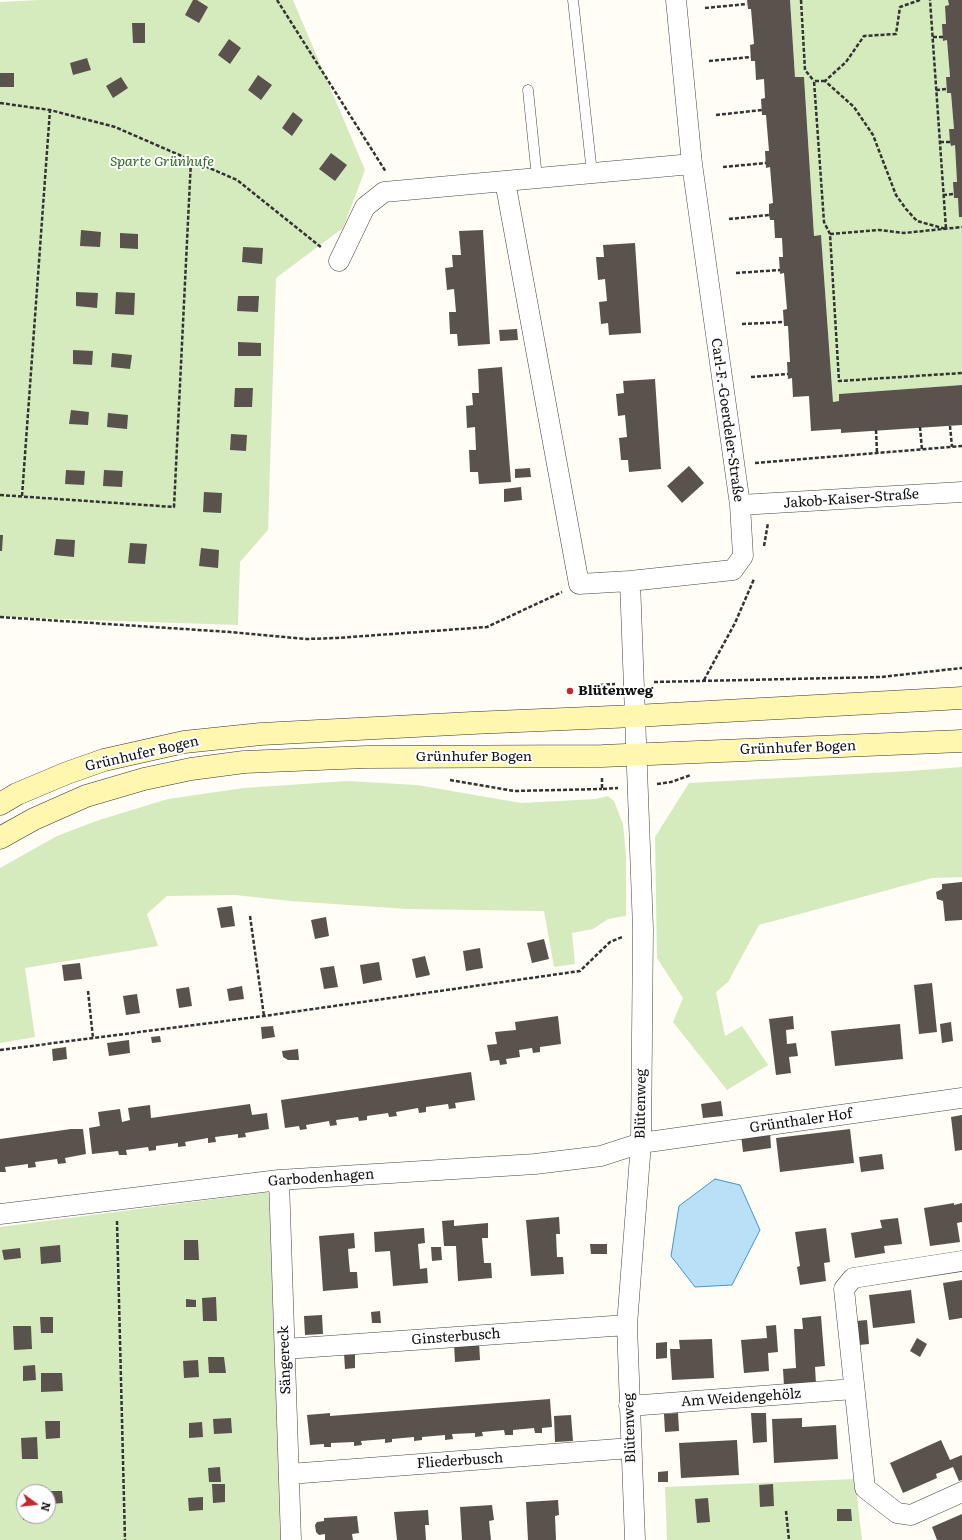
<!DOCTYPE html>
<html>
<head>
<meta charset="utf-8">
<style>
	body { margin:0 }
	#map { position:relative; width:962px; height:1540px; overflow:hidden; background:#fffdf5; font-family:Literata,serif }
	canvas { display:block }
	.north { position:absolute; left:16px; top:1484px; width:40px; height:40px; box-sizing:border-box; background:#fff; border:1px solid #a0a0a0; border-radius:50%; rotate:105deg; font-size:11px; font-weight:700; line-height:16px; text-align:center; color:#111 }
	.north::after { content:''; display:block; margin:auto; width:14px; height:18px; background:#c4262e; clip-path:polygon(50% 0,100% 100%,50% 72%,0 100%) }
</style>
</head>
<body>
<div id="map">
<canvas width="962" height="1540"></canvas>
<div class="north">N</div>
</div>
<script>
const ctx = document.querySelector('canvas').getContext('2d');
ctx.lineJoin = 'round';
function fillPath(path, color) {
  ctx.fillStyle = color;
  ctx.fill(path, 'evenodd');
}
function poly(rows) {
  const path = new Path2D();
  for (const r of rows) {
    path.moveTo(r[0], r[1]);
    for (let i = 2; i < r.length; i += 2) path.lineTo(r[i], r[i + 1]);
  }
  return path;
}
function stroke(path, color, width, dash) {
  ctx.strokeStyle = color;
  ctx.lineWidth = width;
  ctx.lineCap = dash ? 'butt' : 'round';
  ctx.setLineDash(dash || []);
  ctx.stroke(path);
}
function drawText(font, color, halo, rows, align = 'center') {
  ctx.font = font + ' Literata,serif';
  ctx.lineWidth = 4;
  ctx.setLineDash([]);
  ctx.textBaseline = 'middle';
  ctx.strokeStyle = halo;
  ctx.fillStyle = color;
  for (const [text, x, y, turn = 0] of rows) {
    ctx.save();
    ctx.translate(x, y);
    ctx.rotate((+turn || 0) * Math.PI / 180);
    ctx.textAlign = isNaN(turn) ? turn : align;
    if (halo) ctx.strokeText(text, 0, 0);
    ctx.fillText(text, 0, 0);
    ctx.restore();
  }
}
const green = poly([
	[40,0,293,0,365,170,343,228,276,278,268,530,240,562,238,625,0,617,0,2],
	[790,0,948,0,949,5,945,6,946,24,944,41,947,40,950,77,946,77,947,93,951,93,954,129,949,130,951,145,955,145,957,182,953,182,954,198,958,198,962,217,962,385,839,394,839,401,833,402,821,235,814,236,804,77,795,77],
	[962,767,962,877,932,878,759,925,728,982,716,992,725,1036,742,1026,768,1065,727,1090,673,1022,683,998,657,958,655,837,689,783,909,771],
	[347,781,417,785,521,803,596,799,608,796,614,801,623,824,626,855,626,916,608,919,593,929,572,933,575,964,554,967,544,911,407,909,290,901,235,895,167,896,147,914,158,946,25,968,35,1037,0,1043,0,868,57,836,99,820,168,799,244,788],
	[269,1192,281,1540,0,1540,0,1227],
	[24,1492,48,1492,48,1516,24,1516],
	[855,1479,862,1540,667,1540,665,1487]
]);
const water = poly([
	[715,1179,740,1185,760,1230,732,1285,695,1287,671,1256,679,1206,715,1179]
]);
const building = poly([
	[193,0,197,0,208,7,199,23,185,15],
	[747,0,790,0,795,77,804,77,814,236,821,235,833,402,839,401,839,394,962,385,962,425,841,433,841,429,811,431,809,396,793,397,792,378,788,379,787,362,790,362,788,326,784,326,783,310,787,309,784,273,780,274,779,257,783,257,782,238,775,238,774,220,770,220,769,215,769,204,773,203,770,167,766,168,765,151,769,151,766,115,762,115,761,99,765,98,764,79,756,80,755,61,751,61,750,45,754,44,751,9,748,9],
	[948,0,962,0,962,217,959,217,958,198,954,198,953,182,957,182,955,145,951,146,950,142,949,129,954,129,951,93,947,93,946,77,950,77,947,40,943,41,942,24,946,24,945,6,949,5],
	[132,23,145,23,145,43,133,43],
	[229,39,241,48,230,64,218,55],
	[87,58,91,70,73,75,70,63],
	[0,73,14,73,14,87,0,87],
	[258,75,272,85,261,100,248,90],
	[121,77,128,88,113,98,106,86],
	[293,112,303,120,292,136,282,128],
	[331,153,347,165,335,181,319,169],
	[81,230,101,232,100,247,80,246],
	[483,230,490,344,458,346,457,334,450,334,449,312,456,312,454,289,447,290,445,268,453,267,452,255,461,255,459,231],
	[120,233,138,234,138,249,120,248],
	[635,243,641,333,609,335,608,323,601,324,599,302,607,301,605,279,598,280,596,257,604,257,603,245],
	[243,247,263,248,262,264,242,262],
	[76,292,98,293,97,308,76,306],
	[116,292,135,293,134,315,115,314],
	[238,296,259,296,258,312,237,311],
	[517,329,518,340,500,341,499,330],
	[238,342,261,343,261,356,238,356],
	[73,350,93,351,92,365,73,364],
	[112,353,132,355,130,369,111,367],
	[502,367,511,482,479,484,478,472,470,472,469,450,476,450,475,427,467,428,466,406,473,405,472,393,479,393,478,369],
	[655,379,661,469,629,472,628,460,621,460,619,438,627,437,625,415,618,416,616,394,624,393,623,381],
	[235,388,253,388,252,407,234,407],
	[71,410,89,412,88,425,69,424],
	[108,413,128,415,127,429,107,427],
	[231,434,247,435,246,451,230,450],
	[689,466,704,483,682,503,667,486],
	[530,468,531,477,515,478,515,469],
	[66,470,85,471,84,485,65,484],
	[104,470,123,471,122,487,103,486],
	[521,487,522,500,504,502,504,489],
	[204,492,222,493,221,513,203,512],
	[0,535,3,535,2,551,0,551],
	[56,539,75,540,74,557,54,555],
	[130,543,147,544,145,564,128,563],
	[201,548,219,550,218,568,199,566],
	[962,882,962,920,945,921,943,901,937,899,936,892,942,889,942,884],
	[232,906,235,926,221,928,217,908],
	[326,917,329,936,315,939,311,920],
	[544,939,549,959,532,963,527,943],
	[480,948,483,968,466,971,463,951],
	[425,956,430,975,416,978,412,959],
	[379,962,382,980,363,984,360,965],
	[80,963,82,979,64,981,62,965],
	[334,966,338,987,324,989,320,968],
	[932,983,937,1032,919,1034,914,985],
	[242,986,244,999,229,1001,227,989],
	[189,987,192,1006,179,1008,176,989],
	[137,994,140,1013,126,1015,123,996],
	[558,1016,561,1044,540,1047,540,1052,533,1053,532,1048,519,1050,520,1057,506,1059,507,1064,500,1065,499,1060,490,1061,487,1045,497,1044,495,1032,516,1030,515,1022],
	[793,1016,794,1029,786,1030,787,1044,796,1043,798,1056,789,1057,791,1073,776,1075,769,1019],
	[951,1022,953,1041,942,1043,940,1024],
	[900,1024,903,1059,835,1066,831,1031],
	[273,1026,275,1037,262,1039,261,1027],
	[160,1036,161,1042,152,1043,151,1037],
	[129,1040,130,1053,109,1056,107,1043],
	[66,1047,67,1059,53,1061,52,1049],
	[298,1049,299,1060,288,1060,283,1057,282,1051],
	[471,1072,475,1100,455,1103,456,1108,449,1109,448,1104,426,1107,426,1112,419,1113,418,1108,396,1112,397,1116,389,1117,388,1113,367,1116,367,1120,359,1121,358,1117,336,1120,337,1125,330,1126,329,1121,306,1125,307,1129,300,1130,299,1126,285,1128,281,1100],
	[721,1101,723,1116,703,1118,701,1104],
	[250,1104,252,1115,267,1113,269,1129,245,1133,246,1137,238,1138,238,1134,215,1137,216,1142,208,1143,208,1138,185,1142,186,1146,178,1147,178,1143,156,1146,156,1150,149,1151,148,1147,126,1150,127,1155,119,1155,118,1151,92,1154,89,1128,100,1126,98,1112,120,1109,122,1122,130,1120,128,1108,150,1105,151,1118],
	[962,1115,962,1150,955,1151,951,1117],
	[71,1129,83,1129,86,1154,65,1158,66,1163,58,1164,57,1159,35,1162,36,1167,28,1168,28,1164,5,1167,6,1172,0,1172,0,1139],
	[850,1129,854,1163,780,1172,776,1138],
	[770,1132,771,1148,743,1152,741,1135],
	[882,1154,884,1169,861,1172,859,1157],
	[954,1203,954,1205,962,1203,962,1222,957,1223,960,1242,930,1246,924,1208],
	[559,1217,560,1234,556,1234,557,1257,563,1257,564,1274,531,1276,526,1220],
	[898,1218,902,1244,884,1246,885,1253,855,1258,851,1233,882,1228,880,1220],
	[454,1220,454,1226,488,1223,488,1238,482,1238,484,1263,491,1263,492,1278,458,1281,456,1246,444,1246,442,1221],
	[424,1228,425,1243,418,1244,420,1269,427,1268,428,1283,393,1286,390,1251,375,1252,374,1232],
	[826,1228,830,1262,824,1263,826,1281,800,1285,797,1267,800,1266,795,1232],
	[354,1233,355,1248,348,1249,349,1262,350,1272,357,1272,358,1288,323,1291,319,1236],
	[184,1240,198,1240,199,1260,184,1260],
	[590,1244,607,1244,607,1254,591,1254],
	[60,1245,61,1262,41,1264,40,1247],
	[431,1247,441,1247,442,1260,432,1261],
	[20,1248,21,1258,4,1260,2,1250],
	[962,1280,962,1318,949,1320,943,1283],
	[911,1290,915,1323,873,1328,869,1295],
	[216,1297,217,1321,203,1321,202,1298],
	[186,1299,196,1300,196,1307,186,1307],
	[380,1311,381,1323,372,1323,371,1312],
	[322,1315,323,1334,305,1335,304,1316],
	[821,1316,825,1366,815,1367,816,1384,784,1386,783,1369,796,1368,794,1329,803,1329,802,1318],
	[40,1317,53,1317,53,1333,41,1333],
	[867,1320,869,1344,859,1345,856,1321],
	[776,1325,778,1352,768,1353,769,1371,744,1373,741,1340,767,1338,766,1326],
	[13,1326,31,1326,32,1349,14,1350],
	[917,1338,927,1344,920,1357,910,1351],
	[712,1339,714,1378,672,1380,670,1349,680,1349,679,1340],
	[479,1341,480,1360,455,1362,454,1343],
	[667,1342,667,1358,656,1359,656,1343],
	[355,1352,355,1368,345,1369,344,1353],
	[208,1357,224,1357,226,1373,209,1373],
	[198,1360,199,1377,184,1378,183,1361],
	[35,1365,36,1380,23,1381,23,1366],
	[41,1373,62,1373,63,1391,41,1392],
	[550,1399,552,1427,542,1428,542,1433,535,1433,534,1428,513,1430,513,1435,505,1435,504,1430,482,1432,483,1436,475,1437,475,1433,452,1434,453,1439,445,1440,445,1435,422,1437,422,1440,414,1441,414,1437,392,1439,392,1442,385,1443,385,1439,361,1441,362,1445,354,1446,354,1442,331,1443,331,1447,324,1447,324,1444,310,1445,307,1415,330,1413,330,1416],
	[678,1413,679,1431,665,1432,664,1414],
	[751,1413,766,1413,767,1442,753,1443],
	[571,1415,573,1441,555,1442,554,1416],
	[231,1418,232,1433,214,1434,213,1419],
	[802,1418,802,1427,836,1425,838,1459,774,1463,772,1419],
	[45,1421,60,1421,60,1438,46,1439],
	[202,1422,203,1437,189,1438,189,1423],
	[37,1437,38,1459,22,1459,21,1438],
	[737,1440,739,1475,681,1478,679,1443],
	[941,1440,950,1460,962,1455,962,1480,959,1481,953,1467,936,1474,937,1478,903,1493,890,1463],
	[220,1467,221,1482,209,1482,208,1468],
	[668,1471,668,1482,658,1482,658,1472],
	[212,1484,225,1484,225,1502,213,1503],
	[773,1484,774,1506,760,1507,759,1485],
	[49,1491,62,1491,63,1503,50,1504],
	[203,1497,203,1510,189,1511,188,1498],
	[708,1498,710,1522,697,1523,695,1499],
	[558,1500,559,1515,555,1516,556,1540,528,1540,526,1502],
	[22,1502,24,1502,24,1516,36,1516,36,1519,23,1520],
	[492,1505,494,1520,489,1521,491,1540,462,1540,460,1507],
	[837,1509,851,1509,852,1521,837,1521],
	[428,1510,429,1525,425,1525,426,1540,397,1540,394,1512],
	[962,1514,962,1540,937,1540,932,1527],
	[357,1516,359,1533,352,1534,353,1540,325,1540,325,1534,319,1535,316,1532,315,1525,317,1522,324,1521,324,1518]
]);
const path = poly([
	[277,0,386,172],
	[801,0,805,70,814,81],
	[920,0,900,7,896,34,864,36,846,62,825,81,854,107,873,135,896,195,906,209,917,221,946,229,930,0],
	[705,8,747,4],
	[933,37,943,37],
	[709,61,751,57],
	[825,81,814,81,824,222,830,234,839,381,962,373],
	[936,90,947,89],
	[0,103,50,110,115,127,237,180,322,248],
	[716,115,762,110],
	[940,142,950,142],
	[723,167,766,163],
	[943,195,954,194],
	[729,219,769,215],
	[830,234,879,230,904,233,962,227],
	[736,273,780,270],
	[742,324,784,322],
	[751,377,788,374],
	[950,426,952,447],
	[920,427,922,450],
	[876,430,877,453],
	[755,463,962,446],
	[0,495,174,507,191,160],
	[22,496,50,110],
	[764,546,768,523],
	[0,617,230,632,306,639,337,638,487,627,562,592],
	[704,680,735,623,754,579],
	[654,682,881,677,962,668],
	[600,697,600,685,615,684],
	[602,778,602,789,618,788],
	[450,780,514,791,602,789],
	[657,784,671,782,691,775],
	[250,916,264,1016],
	[88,991,93,1038],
	[0,1050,264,1016,580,971,610,942,622,937],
	[117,1221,125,1540],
	[786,1511,789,1540]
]);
const lane = poly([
	[573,0,592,173],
	[528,90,537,178]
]);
const street = poly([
	[505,181,579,584,630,581],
	[339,261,365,207,384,192,692,164],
	[740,505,962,492],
	[279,1180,291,1540],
	[0,1214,279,1180,535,1164,601,1156,641,1143,962,1098],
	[962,1261,853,1278,844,1289,865,1488,897,1513,911,1515,962,1492],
	[285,1349,627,1325],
	[629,1406,854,1389],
	[289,1474,631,1448],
	[635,1540,627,1325,641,1143,643,929,630,581,733,570,743,556,740,505,692,164,676,0]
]);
const secondary = poly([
	[0,804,17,794,67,773,104,760,184,742,261,734,472,723,635,716,962,698],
	[0,838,34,819,86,796,144,779,191,769,244,762,366,757,602,756,962,741]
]);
const markers = [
	[570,691,4,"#c4262e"]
];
const parkNames = [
	["Sparte Grünhufe",162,162]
];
const streetNames = [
	["Carl-F.-Goerdeler-Straße",727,420,82],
	["Jakob-Kaiser-Straße",851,499,-4],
	["Grünhufer Bogen",798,748,-2],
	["Grünhufer Bogen",142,754,-13],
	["Grünhufer Bogen",474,757],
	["Blütenweg",641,1104,-89],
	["Grünthaler Hof",801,1121,-8],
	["Garbodenhagen",321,1178,-4],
	["Ginsterbusch",456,1337,-4],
	["Sängereck",285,1360,-92],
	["Am Weidengehölz",741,1398,-4],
	["Blütenweg",630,1428,-92],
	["Fliederbusch",460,1461,-4]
];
const poiNames = [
	["Blütenweg",578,691]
];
fillPath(green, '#d5ebbd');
fillPath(water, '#b9e0f7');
stroke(water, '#3f96cf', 1);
fillPath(building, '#5a524d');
stroke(lane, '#444', 11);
stroke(street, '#444', 21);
stroke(secondary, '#333', 23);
stroke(path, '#333', 2.5, [4, 2]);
stroke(lane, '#fff', 10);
stroke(street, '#fff', 20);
stroke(secondary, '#fff6b0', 22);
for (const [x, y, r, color] of markers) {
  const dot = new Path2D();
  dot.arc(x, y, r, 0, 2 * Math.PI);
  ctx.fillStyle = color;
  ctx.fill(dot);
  stroke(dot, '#fff', 1.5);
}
drawText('italic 14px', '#2f6b1f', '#fff', parkNames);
drawText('14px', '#111', '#fff', streetNames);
drawText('bold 14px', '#111', '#fff', poiNames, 'left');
</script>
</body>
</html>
